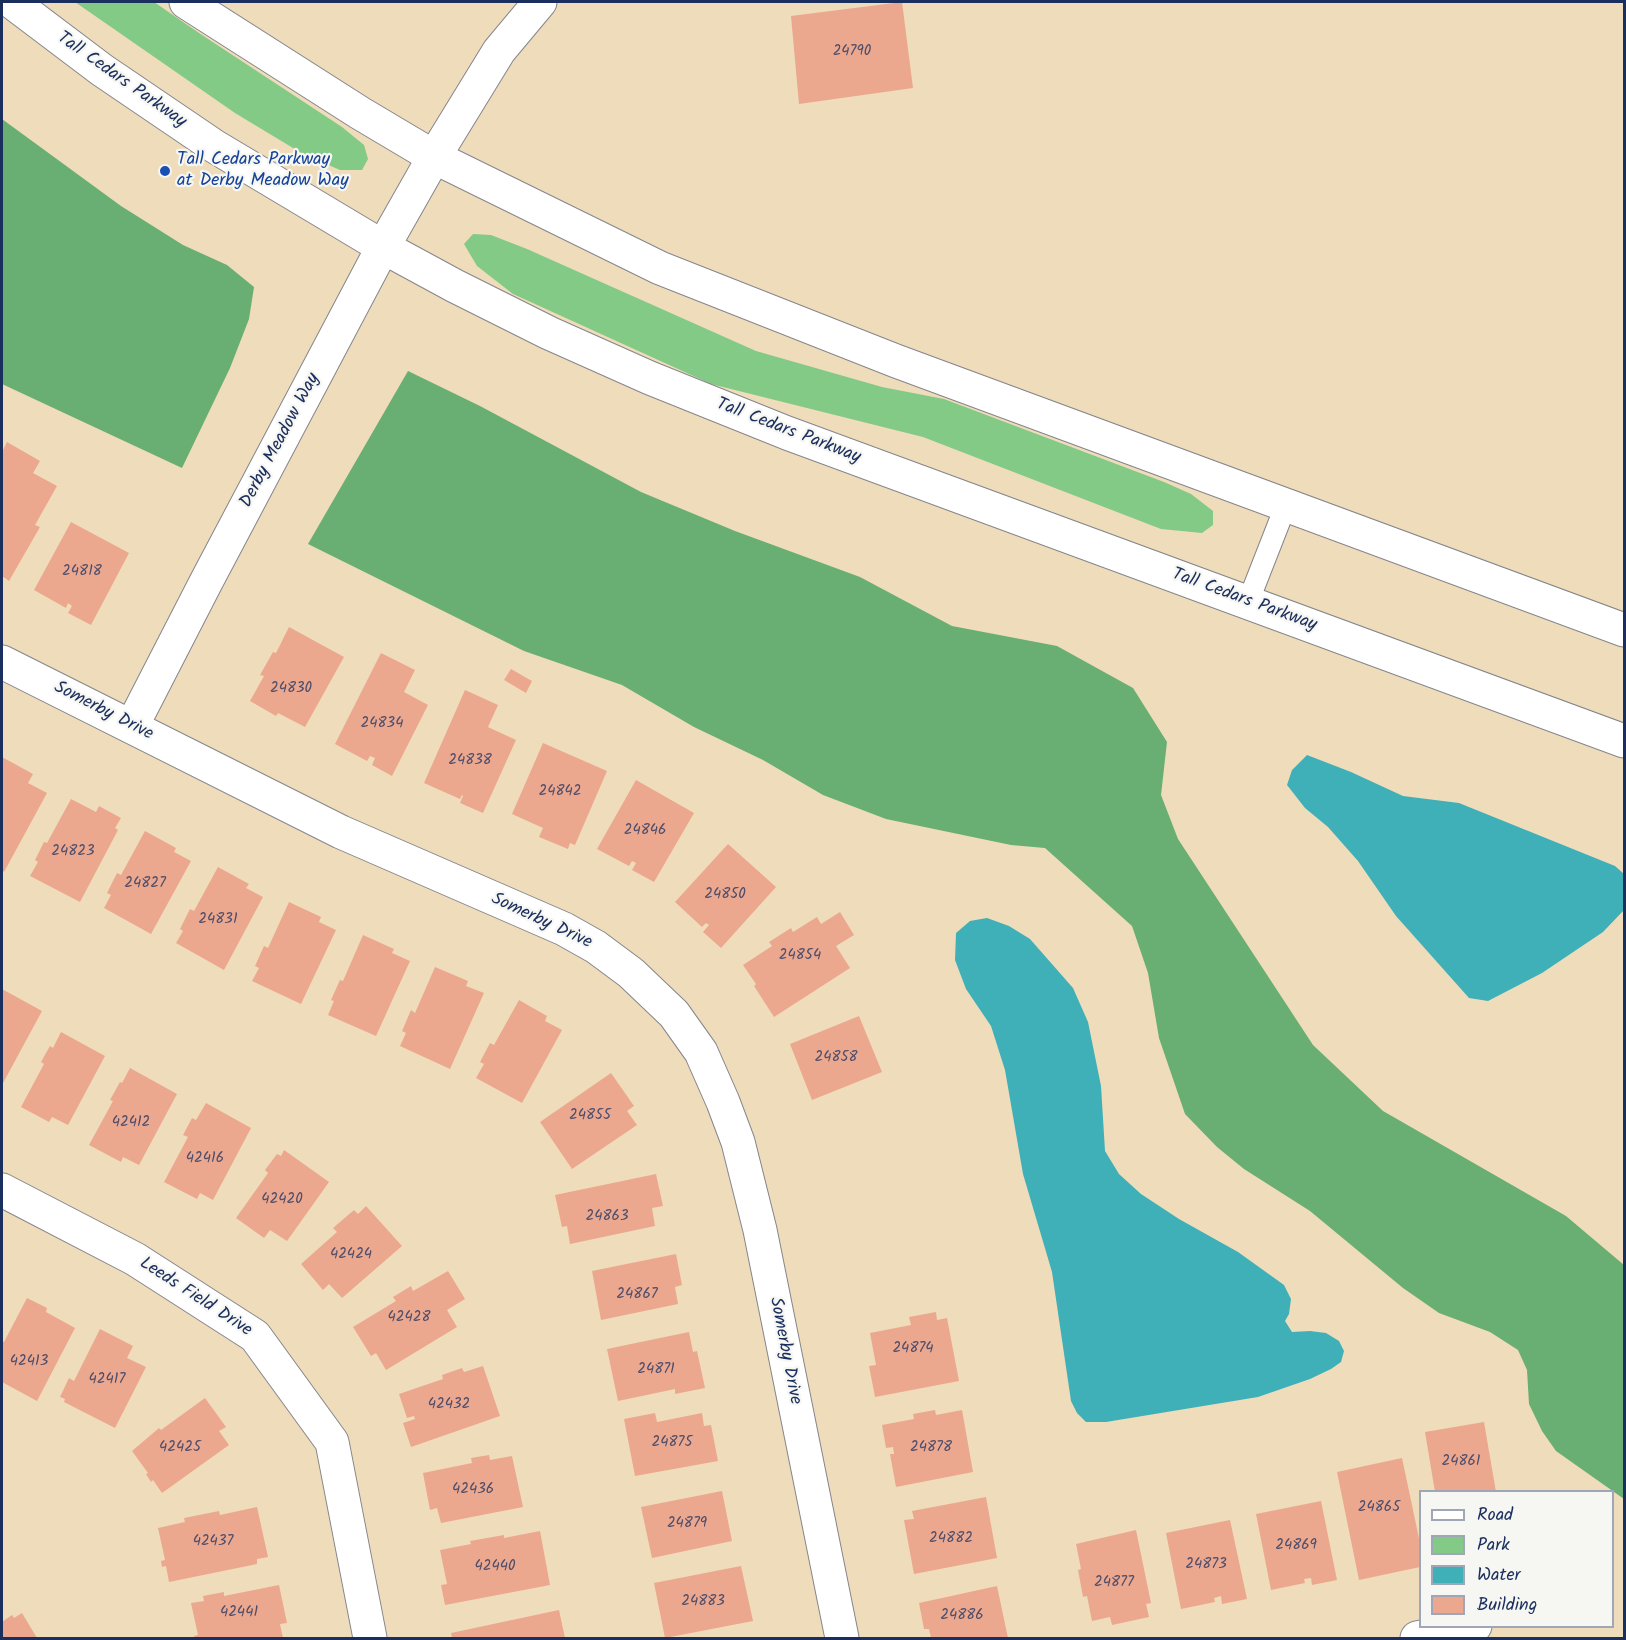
<!DOCTYPE html>
<html>
<head>
<meta charset="utf-8">
<style>
	body { margin:0 }
	#map { position:relative; width:1626px; height:1640px; overflow:hidden; background:#efdcba; font-family:Kalam,sans-serif }
	canvas { display:block }
	.frame { position:absolute; inset:0; border:3px solid #1b2f5e; pointer-events:none }
	.legend { position:absolute; left:1419px; top:1490px; width:195px; height:138px; box-sizing:border-box; background:#f6f6f2; border:2px solid #9ea6b7; margin:0; padding:8px 10px; list-style:none; font-size:18px; color:#1b2f5e }
	.legend li { display:flex; align-items:center; gap:12px; height:30px }
	.legend b { width:30px; border:2px solid #9ea6b7 }
</style>
</head>
<body>
<div id="map">
<canvas width="1626" height="1640"></canvas>
<div class="frame"></div>
<ul class="legend">
<li><b style="height:8px;background:#fff"></b>Road</li>
<li><b style="height:16px;background:#82ca86"></b>Park</li>
<li><b style="height:16px;background:#3fb0b7"></b>Water</li>
<li><b style="height:16px;background:#eba88f"></b>Building</li>
</ul>
</div>
<script>
const ctx = document.querySelector('canvas').getContext('2d');
ctx.lineJoin = 'round';
function fillPath(path, color) {
  ctx.fillStyle = color;
  ctx.fill(path, 'evenodd');
}
function poly(rows) {
  const path = new Path2D();
  for (const r of rows) {
    path.moveTo(r[0], r[1]);
    for (let i = 2; i < r.length; i += 2) path.lineTo(r[i], r[i + 1]);
  }
  return path;
}
function stroke(path, color, width, dash) {
  ctx.strokeStyle = color;
  ctx.lineWidth = width;
  ctx.lineCap = dash ? 'butt' : 'round';
  ctx.setLineDash(dash || []);
  ctx.stroke(path);
}
function drawText(font, color, halo, rows, align = 'center') {
  ctx.font = font + ' Kalam,sans-serif';
  ctx.lineWidth = 4.5;
  ctx.setLineDash([]);
  ctx.textBaseline = 'middle';
  ctx.strokeStyle = halo;
  ctx.fillStyle = color;
  for (const [text, x, y, turn = 0] of rows) {
    ctx.save();
    ctx.translate(x, y);
    ctx.rotate((+turn || 0) * Math.PI / 180);
    ctx.textAlign = isNaN(turn) ? turn : align;
    if (halo) ctx.strokeText(text, 0, 0);
    ctx.fillText(text, 0, 0);
    ctx.restore();
  }
}
const green = poly([
	[75,2,154,2,202,35,342,127,364,145,368,159,362,170,340,170,303,154,235,113],
	[473,234,491,235,527,249,756,351,882,387,944,399,1164,482,1191,494,1213,511,1213,525,1202,533,1161,529,923,437,711,384,513,294,477,266,464,244]
]);
const forest = poly([
	[2,119,121,206,183,245,227,265,254,287,249,319,230,368,182,468,2,384],
	[408,371,480,406,641,492,735,531,860,577,952,626,1057,646,1133,688,1167,742,1161,795,1178,839,1313,1045,1383,1111,1566,1216,1624,1265,1624,1499,1556,1451,1542,1431,1529,1404,1527,1370,1518,1350,1490,1332,1439,1313,1403,1288,1310,1211,1244,1169,1217,1147,1185,1114,1159,1038,1148,973,1132,926,1045,848,1011,845,886,819,823,795,763,760,694,727,622,685,524,651,308,544]
]);
const water = poly([
	[1307,755,1351,772,1403,796,1459,803,1615,866,1624,874,1624,910,1603,932,1542,973,1488,1001,1469,998,1396,916,1358,861,1328,827,1305,808,1287,785,1292,770],
	[987,918,1009,926,1030,939,1073,988,1088,1022,1101,1086,1105,1151,1119,1174,1141,1194,1179,1219,1238,1252,1284,1285,1291,1299,1289,1314,1285,1321,1292,1332,1310,1331,1326,1333,1339,1341,1344,1351,1341,1362,1331,1369,1310,1379,1258,1397,1106,1422,1086,1422,1077,1413,1071,1401,1052,1272,1023,1174,1005,1070,991,1026,966,989,955,960,956,933,970,921]
]);
const building = poly([
	[902,2,913,88,799,104,791,16],
	[7,442,40,461,33,473,57,486,35,525,40,527,9,581,2,576,2,452],
	[71,522,129,553,91,625,68,613,72,606,68,603,66,608,34,590],
	[289,627,344,657,305,727,278,713,276,716,250,701,264,676,260,675,273,652,276,653],
	[381,653,415,670,404,692,428,705,392,776,372,765,375,758,370,756,367,761,335,744],
	[511,669,532,681,526,693,504,680],
	[465,690,498,705,488,727,516,740,483,813,460,803,463,796,462,795,460,799,424,783],
	[543,743,607,771,575,845,570,843,568,849,539,837,543,828,512,814],
	[2,757,33,774,28,783,47,793,4,872,2,870],
	[636,780,694,813,654,882,632,870,636,863,632,861,629,866,597,849],
	[71,799,96,812,99,806,121,818,115,828,118,830,80,902,30,876,38,862,35,860,44,842,47,843],
	[145,831,176,848,174,852,191,861,151,934,104,908,111,895,107,893,117,873,121,875],
	[728,844,776,887,721,948,703,932,709,925,706,923,702,927,675,902],
	[218,867,249,884,246,888,263,897,224,970,176,943,183,931,180,929,190,909,194,911],
	[289,902,321,917,319,922,336,930,301,1004,252,981,259,968,255,966,264,946,268,948],
	[840,912,854,935,836,946,850,968,774,1017,754,986,756,984,743,965,772,946,769,942,791,928,793,932,817,917,821,924],
	[363,935,394,949,392,953,410,961,376,1036,328,1015,334,1001,331,1000,340,980,343,981],
	[435,967,468,981,466,986,484,993,450,1069,400,1046,406,1033,402,1031,411,1010,415,1013],
	[2,989,42,1011,2,1085],
	[519,1000,547,1016,545,1021,562,1030,522,1103,476,1078,484,1064,480,1062,490,1043,494,1045],
	[859,1016,882,1072,812,1100,790,1044],
	[61,1032,105,1056,68,1125,52,1117,49,1122,21,1107,44,1064,41,1062,50,1046,53,1048],
	[130,1068,177,1094,139,1165,123,1157,121,1162,89,1145,113,1101,110,1100,120,1082,122,1083],
	[611,1073,634,1106,627,1111,637,1125,572,1169,540,1122],
	[206,1103,251,1128,213,1200,200,1193,197,1199,164,1182,188,1137,183,1135,192,1118,196,1120],
	[284,1150,329,1182,287,1241,270,1230,264,1238,236,1218,268,1173,265,1170,277,1154,281,1156],
	[656,1174,663,1206,652,1208,655,1226,570,1244,567,1226,562,1227,555,1195],
	[366,1206,402,1246,342,1298,329,1284,323,1290,301,1264,337,1232,333,1228,354,1210,358,1214],
	[676,1254,682,1285,675,1287,678,1304,601,1320,592,1271],
	[448,1271,465,1299,447,1310,457,1327,386,1370,376,1353,371,1356,353,1327,396,1301,393,1297,411,1286,413,1291],
	[27,1298,47,1308,46,1312,75,1328,37,1401,2,1382,2,1341,4,1342],
	[936,1312,937,1320,947,1318,959,1381,875,1397,869,1366,876,1365,870,1333,911,1325,909,1317],
	[100,1329,133,1346,127,1358,146,1367,115,1428,64,1402,65,1399,60,1397,69,1378,74,1381],
	[689,1332,693,1352,697,1351,705,1388,675,1394,675,1389,618,1401,607,1349],
	[483,1366,500,1416,411,1447,403,1423,415,1419,414,1416,407,1418,399,1394,443,1379,442,1375,462,1368,464,1372],
	[205,1398,226,1427,219,1431,229,1445,162,1493,153,1480,151,1482,146,1474,148,1473,132,1451,159,1428,161,1430],
	[935,1410,936,1415,962,1410,973,1472,896,1487,890,1454,894,1454,893,1447,886,1448,882,1425,914,1419,913,1414],
	[655,1413,657,1422,702,1413,704,1426,711,1425,718,1461,635,1476,624,1419],
	[1484,1422,1496,1492,1435,1492,1425,1432],
	[489,1455,490,1460,512,1456,523,1507,441,1523,437,1508,430,1510,423,1473,472,1463,471,1458],
	[1402,1458,1420,1543,1420,1567,1359,1580,1337,1472],
	[722,1491,732,1541,652,1558,641,1507],
	[986,1497,997,1558,914,1574,904,1520,914,1519,912,1511],
	[1321,1501,1337,1580,1312,1585,1311,1578,1304,1579,1305,1583,1271,1590,1256,1514],
	[257,1507,268,1557,257,1559,257,1564,169,1582,166,1566,162,1567,161,1561,165,1560,158,1528,185,1522,184,1518,219,1511,220,1515],
	[1230,1520,1247,1599,1222,1604,1221,1596,1214,1598,1215,1602,1181,1609,1166,1533],
	[1136,1530,1151,1603,1146,1604,1149,1617,1112,1625,1110,1617,1092,1621,1087,1596,1083,1597,1078,1570,1081,1569,1076,1544],
	[540,1531,550,1585,445,1605,441,1585,447,1584,440,1550,471,1544,470,1541,504,1535,504,1538],
	[741,1566,753,1621,665,1638,654,1583],
	[279,1585,287,1623,280,1624,283,1638,195,1638,194,1636,198,1635,191,1603,204,1601,203,1596,224,1592,224,1596],
	[997,1586,1008,1638,931,1638,929,1629,924,1629,919,1603],
	[559,1610,565,1638,452,1638,451,1633],
	[22,1613,37,1638,2,1638,2,1622,12,1615,14,1618]
]);
const lane = poly([
	[1248,602,1286,505]
]);
const street = poly([
	[2,662,341,832,564,929,596,947,631,973,674,1014,701,1052,723,1102,738,1142,760,1230,842,1638],
	[132,726,206,582,383,247,434,157,499,51,540,2],
	[2,1190,135,1259,255,1336,332,1442,370,1638],
	[1417,1638,1475,1626]
]);
const secondary = poly([
	[12,2,102,70,214,146,383,247,455,286,549,333,650,378,787,433,1624,741],
	[186,2,360,113,434,157,660,268,896,361,1624,630]
]);
const markers = [
	[165,171,6,"#1a4fb4"]
];
const numberNames = [
	["24790",852,52],
	["24818",82,572],
	["24830",291,689],
	["24834",382,724],
	["24838",470,761],
	["24842",560,792],
	["24846",645,831],
	["24823",73,852],
	["24827",145,884],
	["24850",725,895],
	["24831",218,920],
	["24854",800,956],
	["24858",836,1058],
	["24855",590,1116],
	["42412",131,1123],
	["42416",205,1159],
	["42420",282,1200],
	["24863",607,1217],
	["42424",351,1255],
	["24867",637,1295],
	["42428",409,1318],
	["24874",913,1349],
	["42413",29,1362],
	["24871",656,1370],
	["42417",107,1380],
	["42432",449,1405],
	["24875",672,1443],
	["42425",180,1448],
	["24878",931,1448],
	["24861",1461,1462],
	["42436",473,1490],
	["24865",1379,1508],
	["24879",687,1524],
	["24882",951,1539],
	["42437",213,1542],
	["24869",1296,1546],
	["24873",1206,1565],
	["42440",495,1567],
	["24877",1114,1583],
	["24883",703,1602],
	["42441",239,1613],
	["24886",962,1616]
];
const streetNames = [
	["Tall Cedars Parkway",121,81,35],
	["Tall Cedars Parkway",788,432,21],
	["Derby Meadow Way",281,441,-62],
	["Tall Cedars Parkway",1244,601,20],
	["Somerby Drive",103,712,27],
	["Somerby Drive",541,922,25],
	["Leeds Field Drive",195,1298,33],
	["Somerby Drive",784,1351,79]
];
const transitNames = [
	["Tall Cedars Parkway",177,161],
	["at Derby Meadow Way",177,182]
];
fillPath(green, '#82ca86');
fillPath(forest, '#69ae73');
fillPath(water, '#3fb0b7');
fillPath(building, '#eba88f');
stroke(lane, '#85868c', 23);
stroke(street, '#85868c', 35);
stroke(secondary, '#85868c', 35);
stroke(lane, '#fff', 21);
stroke(street, '#fff', 33);
stroke(secondary, '#fff', 33);
for (const [x, y, r, color] of markers) {
  const dot = new Path2D();
  dot.arc(x, y, r, 0, 2 * Math.PI);
  ctx.fillStyle = color;
  ctx.fill(dot);
  stroke(dot, '#f6f6f2', 2);
}
drawText('15px', '#4f4d6a', null, numberNames);
drawText('18px', '#1b2f5e', '#f6f6f2', streetNames);
drawText('18px', '#164399', '#f6f6f2', transitNames, 'left');
</script>
</body>
</html>
